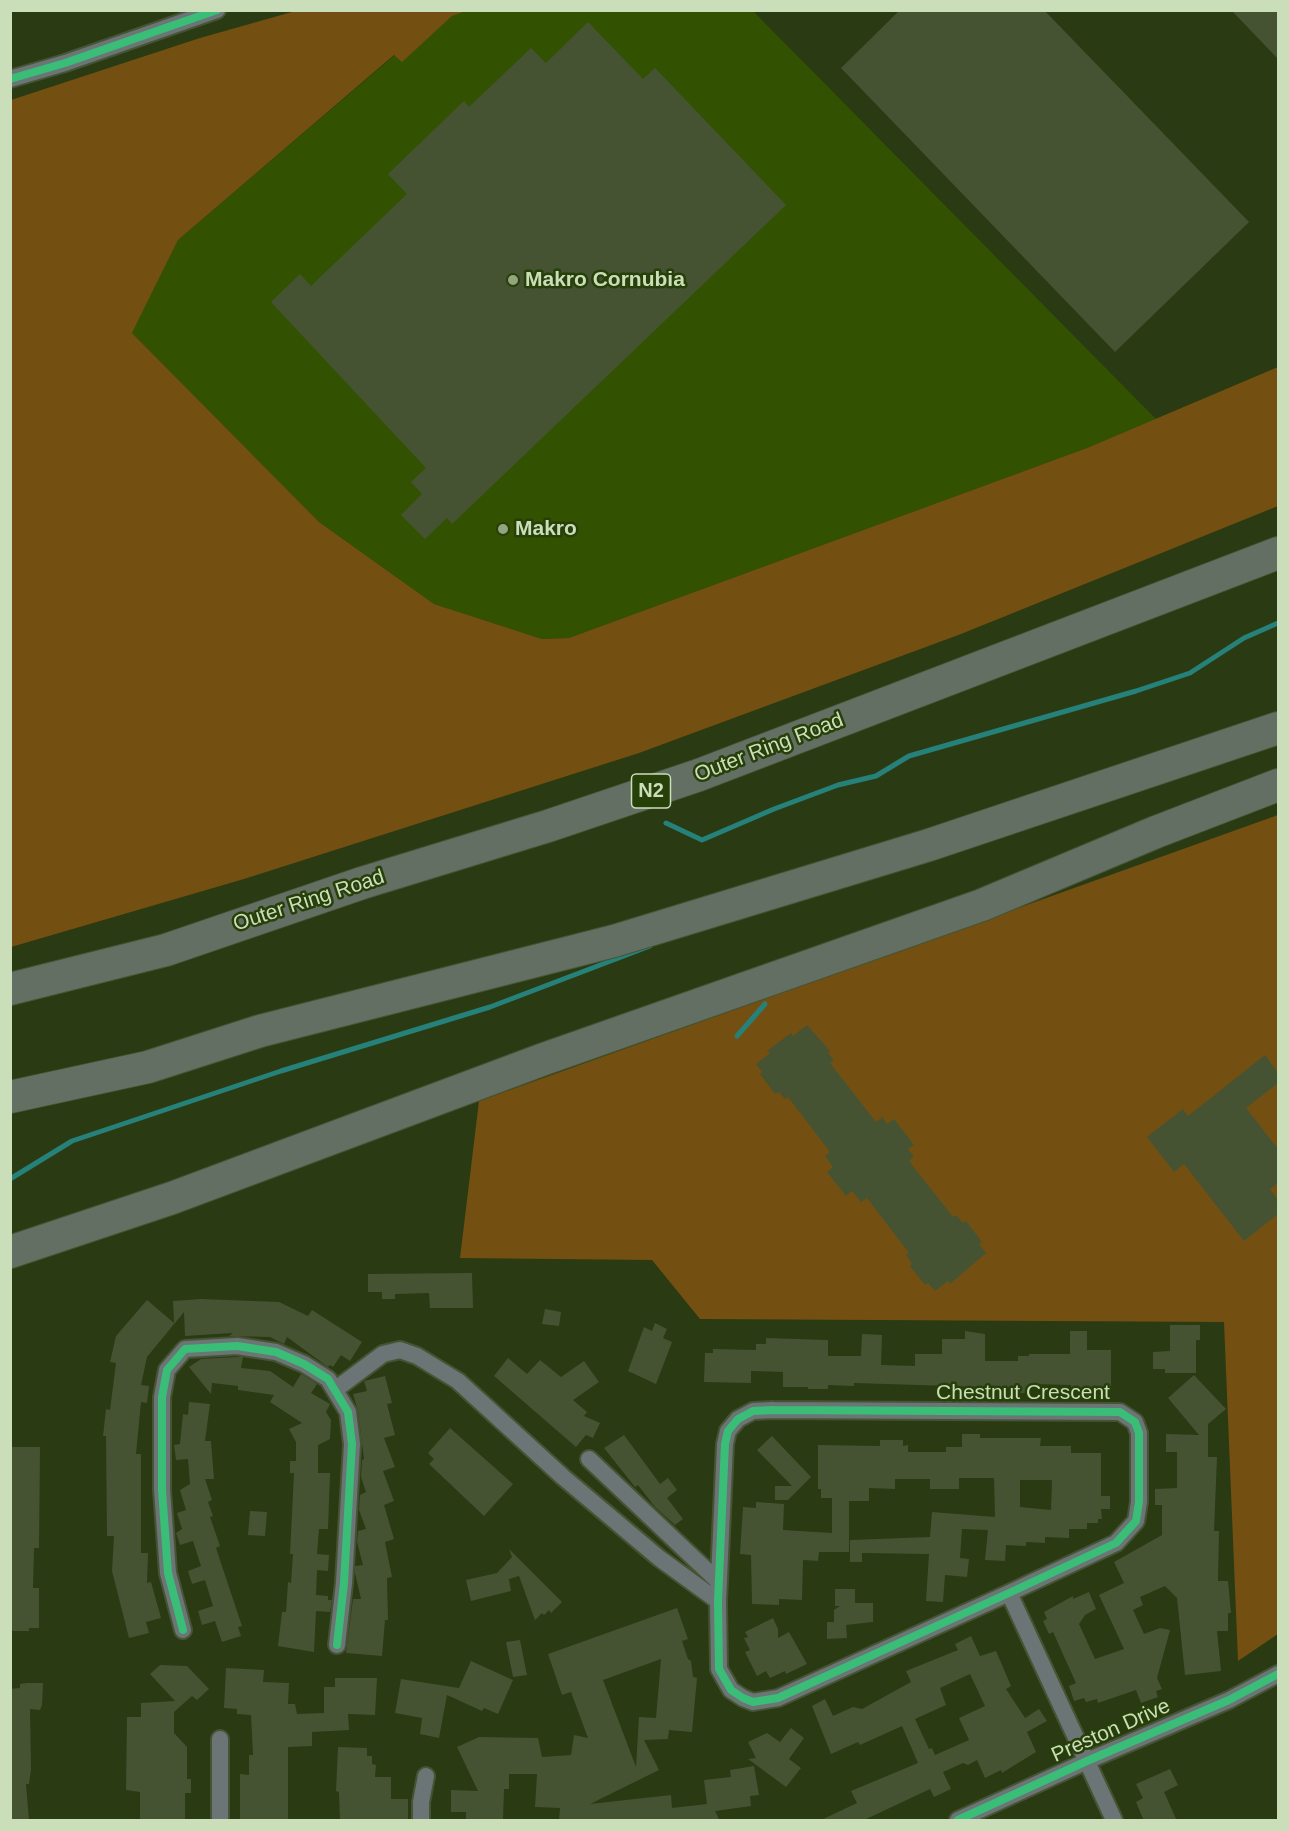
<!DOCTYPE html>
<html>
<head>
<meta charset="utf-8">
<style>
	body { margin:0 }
	#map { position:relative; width:1289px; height:1831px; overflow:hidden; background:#2a3a12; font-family:Helvetica,sans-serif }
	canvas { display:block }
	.frame { position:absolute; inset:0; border:12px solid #cadeba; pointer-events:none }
</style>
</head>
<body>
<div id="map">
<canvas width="1289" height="1831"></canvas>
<div class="frame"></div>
</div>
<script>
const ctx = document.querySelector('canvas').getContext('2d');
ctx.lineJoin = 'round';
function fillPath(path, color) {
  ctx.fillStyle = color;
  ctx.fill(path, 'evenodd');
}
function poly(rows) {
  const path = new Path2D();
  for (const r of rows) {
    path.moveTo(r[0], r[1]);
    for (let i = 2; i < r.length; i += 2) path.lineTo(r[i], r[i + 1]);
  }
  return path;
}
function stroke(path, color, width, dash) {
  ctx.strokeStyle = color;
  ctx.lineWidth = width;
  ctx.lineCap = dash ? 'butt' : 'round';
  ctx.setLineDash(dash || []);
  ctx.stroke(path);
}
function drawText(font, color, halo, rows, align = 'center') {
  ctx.font = font + ' Helvetica,sans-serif';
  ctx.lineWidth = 5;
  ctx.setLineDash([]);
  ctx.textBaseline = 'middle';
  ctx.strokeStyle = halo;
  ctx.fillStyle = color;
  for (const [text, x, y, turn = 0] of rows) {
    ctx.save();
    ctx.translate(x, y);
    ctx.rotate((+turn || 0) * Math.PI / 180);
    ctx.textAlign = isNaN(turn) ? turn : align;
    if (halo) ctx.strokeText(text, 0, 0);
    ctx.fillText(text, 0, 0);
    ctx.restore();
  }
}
const built = poly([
	[466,10,753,11,1156,419,1087,448,569,638,542,639,434,604,319,522,132,333,178,240,395,55,402,61,452,16]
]);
const green = poly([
	[299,10,466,11,452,16,402,62,394,55,178,240,132,333,319,522,434,604,542,639,569,638,1087,448,1278,367,1278,506,961,634,639,753,244,879,11,947,11,100,200,38],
	[1278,815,1278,1634,1238,1661,1224,1322,700,1319,652,1260,460,1258,479,1101]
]);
const stream = poly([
	[666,823,702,840,774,809,838,785,876,776,909,756,1136,691,1190,673,1244,638,1278,623],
	[737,1036,765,1004],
	[10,1179,72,1141,281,1071,490,1007,650,946]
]);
const building = poly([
	[900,10,1044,10,1249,222,1115,352,841,68],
	[1231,10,1278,10,1278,59],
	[588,22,643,79,655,68,786,205,452,524,447,518,425,539,401,515,422,494,411,482,426,468,271,302,300,274,311,286,407,194,388,174,464,101,469,107,531,48,546,63],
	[807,1025,830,1051,828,1053,834,1060,830,1063,876,1122,882,1117,887,1124,894,1119,914,1145,908,1149,914,1157,909,1161,953,1217,956,1215,963,1223,966,1221,982,1242,979,1244,986,1253,950,1284,948,1281,935,1291,928,1283,925,1285,910,1266,912,1264,906,1255,909,1253,867,1198,861,1202,852,1191,846,1196,827,1172,833,1167,825,1156,830,1152,788,1097,785,1099,779,1092,775,1094,760,1074,762,1072,756,1064,770,1053,767,1051,791,1033,793,1036],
	[1265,1055,1278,1073,1278,1083,1246,1108,1278,1149,1278,1183,1270,1189,1278,1200,1278,1214,1244,1241,1184,1164,1174,1172,1147,1137,1183,1109,1188,1116],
	[472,1273,473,1308,430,1308,429,1293,395,1294,395,1299,382,1299,382,1292,368,1292,368,1274],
	[201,1299,279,1302,308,1316,312,1310,362,1342,350,1361,341,1355,333,1367,330,1365,328,1367,287,1337,284,1344,270,1337,229,1336,233,1333,185,1336,184,1312,147,1357,141,1385,149,1386,147,1403,141,1402,136,1454,141,1454,141,1553,148,1553,147,1583,151,1582,161,1618,146,1622,149,1633,129,1638,112,1571,114,1536,107,1536,106,1436,103,1436,106,1409,110,1410,116,1363,110,1362,116,1336,147,1300,174,1323,173,1301],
	[545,1309,561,1312,559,1326,542,1324],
	[655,1323,667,1329,663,1338,672,1342,656,1384,628,1371,644,1327,652,1331],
	[1170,1325,1200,1325,1200,1340,1196,1340,1196,1373,1165,1373,1165,1369,1153,1369,1153,1352,1170,1351],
	[965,1331,985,1334,985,1361,1018,1361,1018,1356,1029,1356,1029,1354,1070,1354,1070,1331,1087,1331,1087,1350,1111,1350,1111,1389,1071,1389,1071,1385,1031,1384,1031,1393,1016,1393,1016,1388,854,1383,854,1386,828,1385,828,1389,808,1389,808,1387,783,1387,783,1372,751,1371,751,1383,704,1382,705,1353,713,1353,713,1349,756,1350,756,1344,766,1344,766,1338,828,1340,828,1356,861,1356,862,1334,882,1335,881,1365,915,1366,915,1354,942,1354,942,1339,965,1339],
	[237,1357,243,1357,241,1368,270,1371,293,1387,301,1374,317,1384,311,1393,330,1404,326,1412,331,1420,330,1439,318,1445,318,1473,330,1473,328,1529,319,1529,317,1554,329,1555,328,1571,317,1570,316,1595,328,1596,328,1600,332,1600,330,1612,316,1611,314,1652,278,1646,282,1612,286,1612,288,1582,291,1583,293,1554,290,1554,294,1473,290,1473,290,1461,296,1461,296,1442,289,1429,302,1423,270,1402,274,1395,238,1390,238,1386,212,1383,211,1394,189,1367,201,1359],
	[508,1358,527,1374,540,1360,561,1377,584,1361,599,1382,573,1400,587,1412,584,1416,600,1423,593,1438,586,1435,576,1447,494,1376],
	[1194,1375,1226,1409,1208,1424,1208,1457,1217,1457,1214,1531,1219,1531,1218,1581,1228,1581,1231,1613,1228,1613,1228,1631,1217,1631,1221,1671,1185,1675,1177,1598,1165,1586,1140,1597,1143,1605,1133,1610,1144,1634,1160,1628,1170,1630,1157,1678,1162,1689,1156,1691,1158,1697,1141,1703,1136,1690,1098,1703,1097,1699,1086,1702,1084,1698,1074,1701,1069,1686,1076,1683,1053,1632,1049,1634,1043,1621,1047,1619,1044,1612,1073,1596,1073,1599,1089,1592,1096,1609,1085,1615,1079,1624,1095,1659,1124,1649,1099,1595,1124,1583,1114,1562,1162,1535,1162,1505,1155,1505,1155,1489,1177,1488,1177,1452,1166,1452,1166,1434,1199,1435,1168,1398],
	[385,1376,392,1403,387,1404,395,1435,384,1438,395,1467,383,1471,394,1501,384,1505,394,1539,385,1542,392,1577,387,1578,388,1620,385,1620,382,1656,346,1653,353,1599,361,1599,355,1573,355,1566,363,1565,357,1542,358,1531,366,1529,359,1510,360,1495,366,1492,361,1477,362,1460,364,1459,358,1411,353,1394,367,1391,364,1381],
	[189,1402,210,1404,205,1441,211,1441,214,1479,205,1479,212,1500,208,1502,213,1516,210,1517,220,1546,216,1548,242,1626,238,1627,241,1636,222,1642,215,1621,202,1625,198,1611,213,1606,205,1580,192,1584,188,1571,201,1566,193,1541,180,1545,176,1533,182,1529,177,1513,186,1510,180,1490,190,1484,188,1459,176,1460,174,1445,180,1444,183,1414,188,1415],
	[450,1428,513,1484,484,1516,429,1464,434,1459,428,1453],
	[962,1434,980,1434,980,1438,1041,1438,1040,1446,1071,1446,1071,1453,1101,1453,1101,1496,1110,1496,1110,1509,1101,1509,1102,1519,1098,1519,1098,1523,1087,1523,1087,1529,1069,1529,1069,1538,1045,1537,1045,1543,1026,1542,1026,1546,1006,1545,1005,1561,985,1560,988,1530,962,1529,960,1558,969,1559,967,1577,945,1575,943,1602,926,1601,929,1554,862,1553,862,1562,850,1562,850,1540,930,1537,932,1512,995,1517,994,1478,959,1478,959,1489,930,1489,930,1479,895,1479,895,1489,869,1488,869,1501,849,1501,849,1552,819,1552,818,1561,803,1560,802,1600,779,1599,779,1605,752,1604,751,1555,740,1554,743,1507,756,1508,756,1502,784,1504,783,1530,832,1533,832,1498,821,1498,821,1489,818,1489,818,1445,880,1446,880,1440,903,1440,903,1446,908,1445,908,1452,946,1452,946,1447,962,1447],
	[1020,1480,1052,1480,1051,1510,1020,1507],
	[624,1435,660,1484,668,1478,677,1490,667,1498,683,1519,675,1525,655,1507,638,1485,635,1487,604,1448],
	[772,1436,811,1477,788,1500,775,1500,775,1486,792,1486,757,1450],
	[10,1447,40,1447,39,1548,34,1548,33,1588,39,1588,39,1628,29,1628,29,1631,13,1631,10,1628],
	[250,1511,267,1512,265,1536,248,1535],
	[509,1549,562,1602,551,1613,549,1610,544,1615,542,1613,535,1620,519,1576,509,1579,511,1591,471,1601,466,1580,497,1573,512,1557],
	[835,1589,855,1589,855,1603,873,1603,873,1622,846,1625,847,1638,827,1639,827,1622,834,1622,834,1610,840,1606,835,1606],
	[677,1608,688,1639,682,1641,688,1659,691,1661,693,1677,697,1678,692,1732,669,1730,668,1739,644,1740,659,1770,590,1804,671,1795,672,1808,707,1804,704,1780,731,1777,730,1770,754,1766,759,1795,750,1796,751,1806,715,1811,720,1821,559,1821,560,1808,535,1807,537,1774,509,1774,509,1789,504,1789,503,1821,466,1821,466,1812,451,1812,451,1790,478,1791,457,1747,479,1737,538,1738,542,1757,571,1755,574,1735,588,1738,571,1692,562,1695,548,1654],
	[661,1659,656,1718,639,1717,636,1767,603,1680],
	[773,1618,778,1629,778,1638,789,1632,807,1664,786,1674,785,1671,770,1678,766,1671,757,1676,745,1652,750,1650,744,1638,748,1637,745,1632],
	[971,1636,980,1656,996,1651,1011,1686,1006,1689,1025,1718,1039,1709,1047,1721,1027,1732,1036,1752,1002,1773,1001,1770,985,1778,977,1760,968,1765,963,1763,943,1772,951,1789,934,1797,930,1789,862,1821,819,1821,857,1803,851,1791,918,1763,902,1726,860,1745,858,1742,831,1754,812,1706,825,1699,833,1716,853,1707,862,1709,911,1682,906,1671,958,1650,955,1644],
	[970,1674,985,1706,959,1718,969,1740,935,1755,932,1748,929,1749,915,1719,946,1705,940,1688],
	[520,1640,527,1675,513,1677,506,1642],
	[471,1661,513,1680,498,1714,484,1708,482,1711,447,1695,439,1738,420,1734,422,1718,395,1713,401,1679,459,1688],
	[160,1665,187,1666,209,1689,197,1700,192,1696,174,1712,174,1733,187,1747,187,1779,191,1779,191,1793,185,1793,185,1821,140,1821,140,1792,126,1790,127,1717,141,1717,141,1703,175,1701,150,1674],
	[226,1668,264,1670,263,1682,289,1683,288,1704,295,1704,297,1714,324,1713,324,1687,335,1687,335,1678,377,1678,375,1715,348,1714,349,1730,312,1732,312,1746,288,1747,288,1821,240,1821,240,1774,249,1775,249,1755,253,1755,251,1715,237,1714,237,1709,224,1708],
	[27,1683,43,1683,42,1705,40,1710,30,1709,31,1769,29,1784,26,1784,29,1821,10,1821,10,1689,20,1688,20,1684],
	[791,1728,804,1738,789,1759,801,1768,786,1787,748,1759,756,1758,748,1742,767,1733,780,1742],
	[338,1747,367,1748,367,1756,372,1756,372,1764,376,1765,375,1777,391,1777,391,1799,408,1799,408,1819,340,1821,339,1792,336,1791],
	[1170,1769,1178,1785,1164,1792,1177,1821,1144,1821,1136,1802,1143,1798,1136,1784]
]);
const street = poly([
	[10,79,65,63,217,10],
	[336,1389,383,1354,400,1350,417,1356,458,1381,563,1477,659,1558,718,1601],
	[773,1410,1120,1412,1135,1422,1139,1433,1139,1502,1136,1521,1116,1543,1009,1593,778,1698,753,1702,743,1698,731,1690,719,1669,718,1601,725,1444,728,1431,738,1419,753,1411,773,1410],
	[589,1459,719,1582],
	[1009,1593,1114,1820],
	[183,1630,168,1573,162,1490,162,1397,167,1370,185,1349,237,1346,276,1352,304,1364,328,1379,348,1412,352,1444,344,1583,337,1645],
	[220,1739,220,1820],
	[421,1820,421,1802,426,1776],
	[958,1820,1087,1761,1229,1700,1278,1674]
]);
const highway = poly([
	[10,989,166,950,362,883,548,826,699,775,1278,553],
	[10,1097,148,1067,260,1031,614,941,929,845,1278,728],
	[10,1252,172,1198,544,1059,982,905,1156,832,1278,785]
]);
const cycleway = poly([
	[10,79,65,63,217,10],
	[773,1410,1120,1412,1135,1422,1139,1433,1139,1502,1136,1521,1116,1543,1009,1593,778,1698,753,1702,743,1698,731,1690,719,1669,718,1601,725,1444,728,1431,738,1419,753,1411,773,1410],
	[183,1630,168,1573,162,1490,162,1397,167,1370,185,1349,237,1346,276,1352,304,1364,328,1379,348,1412,352,1444,344,1583,337,1645],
	[958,1820,1087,1761,1229,1700,1278,1674]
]);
const markers = [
	[513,280,6,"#92a57f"],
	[503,529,6,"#92a57f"]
];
const shields = [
	[651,791,39]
];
const shieldNames = [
	["N2",651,791]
];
const poiNames = [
	["Makro Cornubia",525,280],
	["Makro",515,529]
];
const streetNames = [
	["Outer Ring Road",769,748,-21],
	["Outer Ring Road",309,901,-18],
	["Chestnut Crescent",1023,1393],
	["Preston Drive",1111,1731,-24]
];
fillPath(built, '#325202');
fillPath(green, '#735011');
stroke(stream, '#26817a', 5);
fillPath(building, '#455333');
stroke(street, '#465434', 20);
stroke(highway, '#465434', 34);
stroke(street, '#6b7576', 16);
stroke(highway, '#626f62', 32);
stroke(cycleway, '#3abd76', 8);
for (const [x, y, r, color] of markers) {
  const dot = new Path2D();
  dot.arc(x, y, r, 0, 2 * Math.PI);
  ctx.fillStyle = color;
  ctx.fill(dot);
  stroke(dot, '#273f09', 2);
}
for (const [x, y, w] of shields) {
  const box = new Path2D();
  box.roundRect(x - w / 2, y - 17, w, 34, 4.5);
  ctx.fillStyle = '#273f09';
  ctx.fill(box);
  stroke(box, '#cadeba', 1.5);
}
drawText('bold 20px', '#cadeba', null, shieldNames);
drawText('bold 21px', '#cadeba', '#273f09', poiNames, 'left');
drawText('21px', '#cadeba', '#273f09', streetNames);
</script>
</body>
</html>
